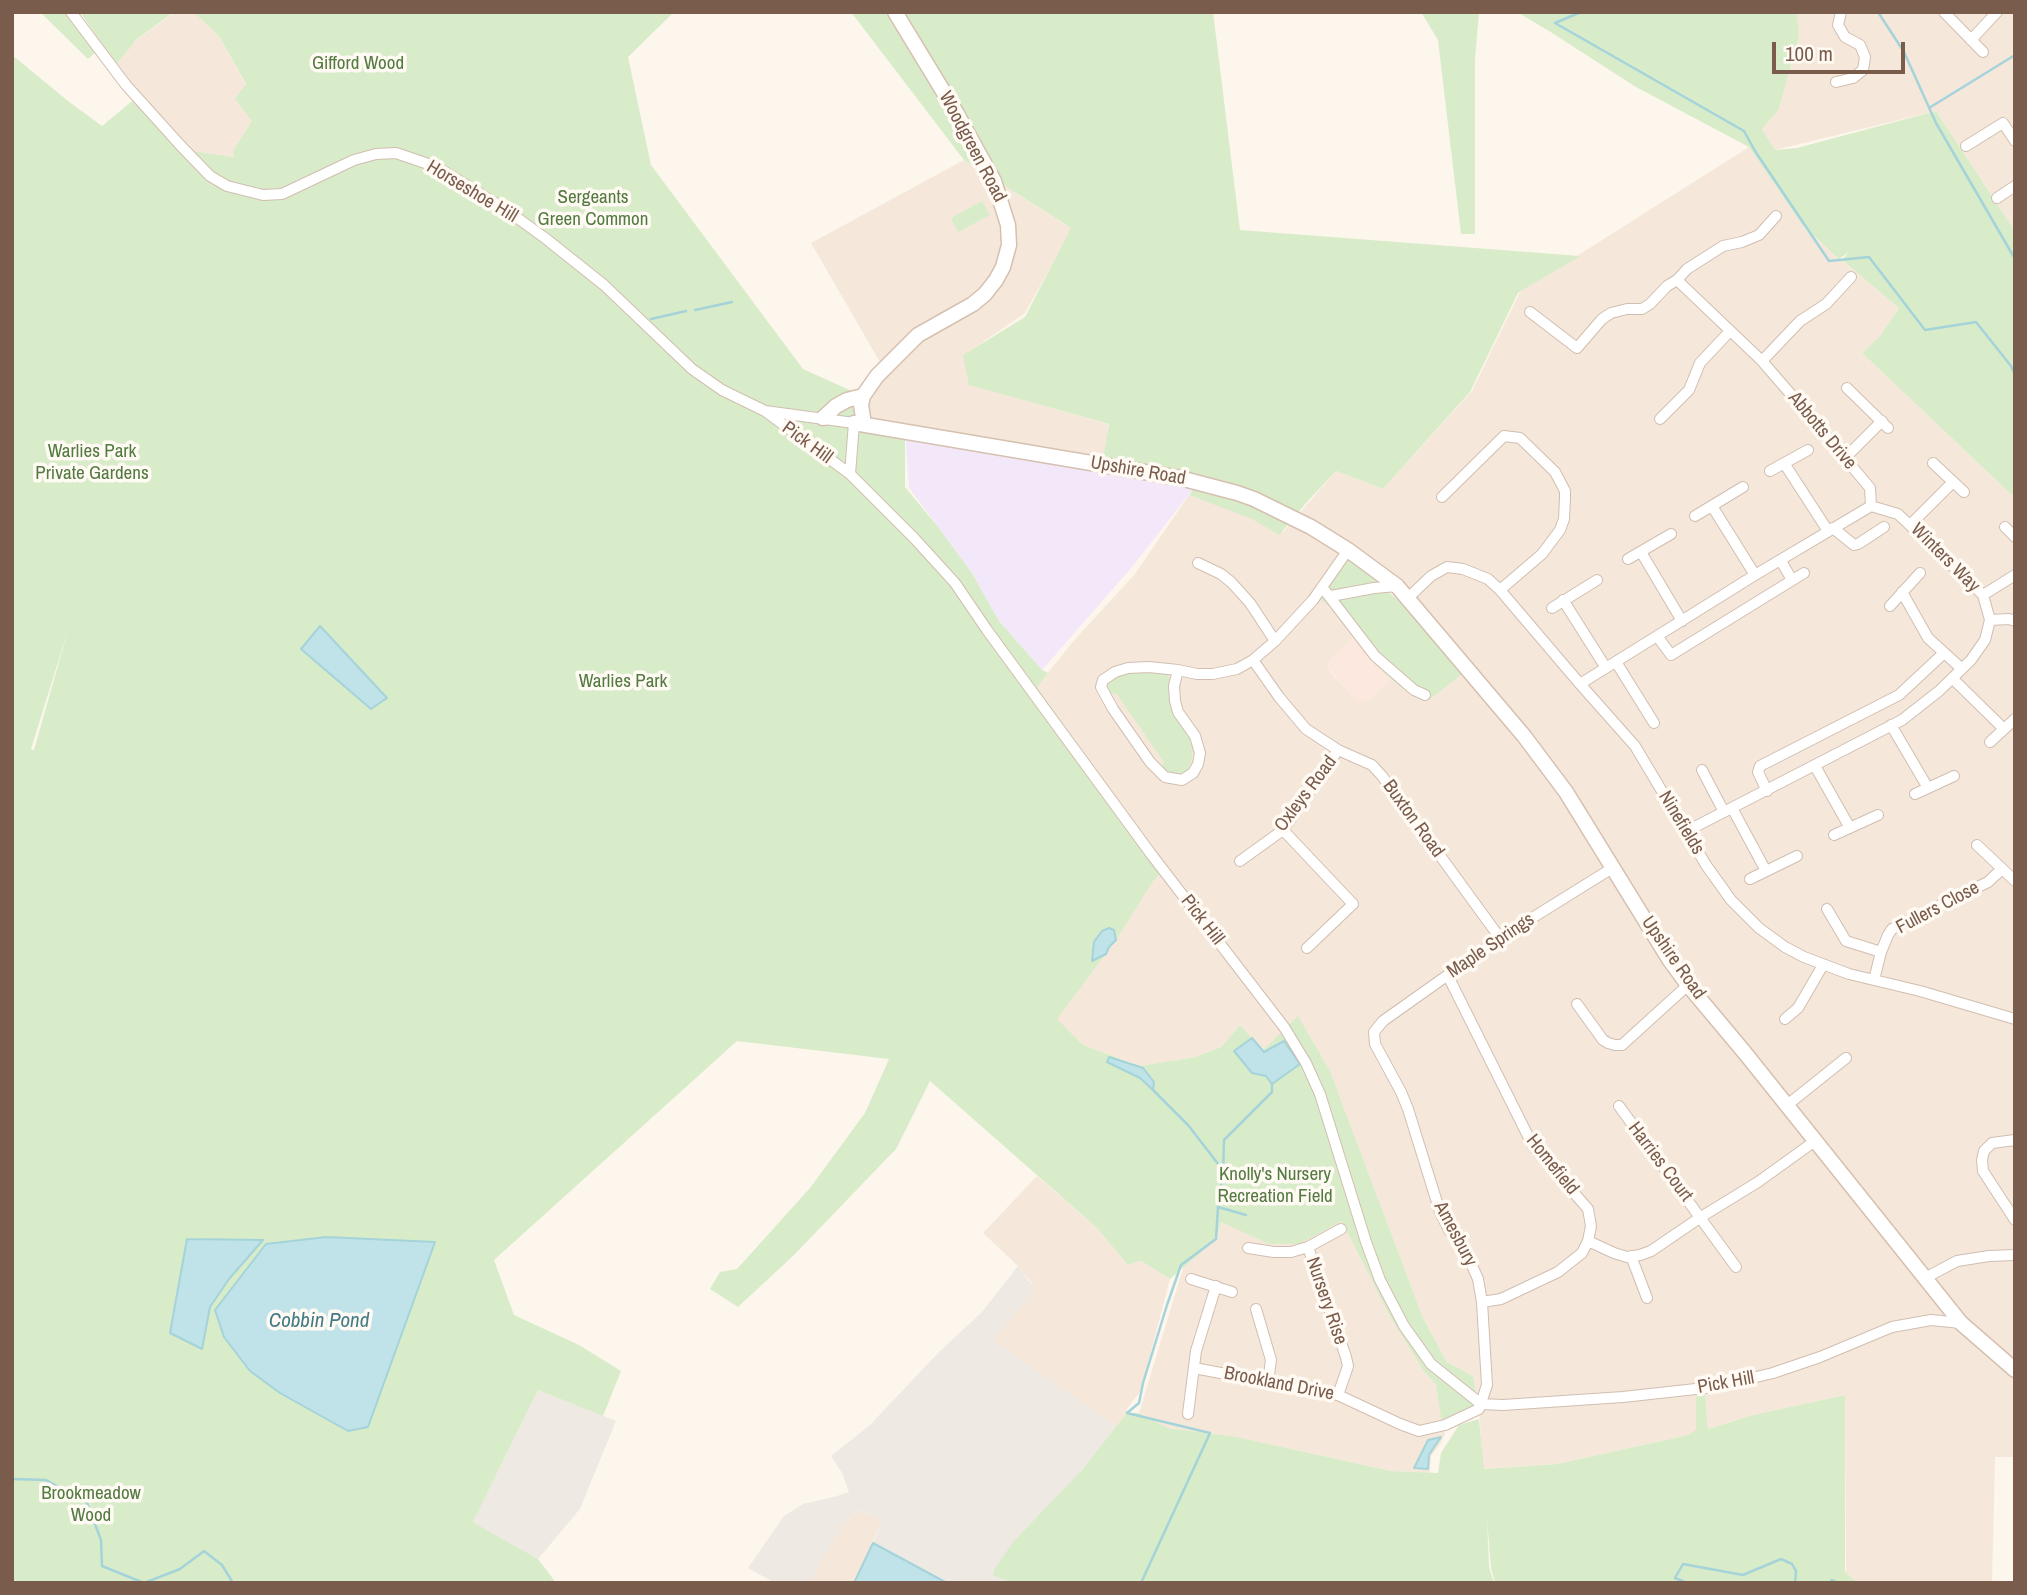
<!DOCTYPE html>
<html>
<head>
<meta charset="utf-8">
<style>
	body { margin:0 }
	#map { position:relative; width:2027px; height:1595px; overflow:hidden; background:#fdf6ec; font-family:"Archivo Narrow",sans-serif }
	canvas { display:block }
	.frame { position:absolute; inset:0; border:14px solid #7a5c4d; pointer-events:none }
	.scale { position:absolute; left:1772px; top:42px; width:133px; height:32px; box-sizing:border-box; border:4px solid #7a5c4d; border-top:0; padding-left:9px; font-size:21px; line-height:24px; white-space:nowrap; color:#7a5c4d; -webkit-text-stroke:5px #fffaf3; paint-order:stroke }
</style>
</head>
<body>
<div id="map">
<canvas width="2027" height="1595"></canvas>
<div class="frame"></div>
<div class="scale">100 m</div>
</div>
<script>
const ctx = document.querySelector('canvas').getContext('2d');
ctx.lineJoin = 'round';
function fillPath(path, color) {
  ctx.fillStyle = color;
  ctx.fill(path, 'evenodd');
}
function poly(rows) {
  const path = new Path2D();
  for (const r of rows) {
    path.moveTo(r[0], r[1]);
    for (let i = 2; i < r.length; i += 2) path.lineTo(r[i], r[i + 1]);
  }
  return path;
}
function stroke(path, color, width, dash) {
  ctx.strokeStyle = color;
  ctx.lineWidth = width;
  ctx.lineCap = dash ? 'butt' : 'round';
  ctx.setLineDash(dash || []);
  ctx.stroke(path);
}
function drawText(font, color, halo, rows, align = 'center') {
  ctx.font = font + ' "Archivo Narrow",sans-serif';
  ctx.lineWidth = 7;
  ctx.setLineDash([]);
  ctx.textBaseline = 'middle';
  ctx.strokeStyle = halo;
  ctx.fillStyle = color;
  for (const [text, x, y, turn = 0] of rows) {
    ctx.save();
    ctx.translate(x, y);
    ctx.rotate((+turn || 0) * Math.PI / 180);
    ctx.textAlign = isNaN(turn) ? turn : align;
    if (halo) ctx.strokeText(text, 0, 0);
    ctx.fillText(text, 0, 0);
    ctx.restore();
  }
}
const residential = poly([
	[175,12,193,12,219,36,246,85,252,121,233,151,235,157,193,151,142,97,110,71,133,43],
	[1797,12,2015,12,2015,231,1936,111,1775,150,1762,129,1779,109,1799,36],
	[1749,147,1806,230,1899,308,1880,336,1862,353,2015,498,2015,1457,1995,1457,1992,1583,1856,1583,1846,1572,1845,1395,1753,1415,1708,1429,1705,1393,1696,1396,1696,1431,1688,1435,1557,1464,1483,1469,1479,1409,1473,1376,1447,1362,1423,1318,1330,1071,1298,1017,1263,1050,1240,1025,1221,1047,1195,1057,1140,1066,1083,1045,1056,1019,1115,942,1152,879,1165,868,1036,687,1077,637,1135,574,1189,495,1248,516,1283,532,1336,471,1383,489,1472,391,1520,292],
	[1347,561,1400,599,1468,669,1403,689,1391,679,1368,700,1356,699,1331,673,1328,666,1330,660,1354,638,1328,605],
	[964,160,1072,229,1025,313,964,355,970,385,1108,424,1107,444,1102,464,864,424,863,396,884,369,811,243],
	[1037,1176,1096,1227,1128,1265,1141,1261,1170,1279,1141,1390,1127,1409,1127,1413,1117,1428,994,1340,1032,1283,1018,1266,983,1233],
	[1342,1220,1390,1317,1423,1370,1436,1385,1445,1434,1441,1443,1431,1456,1430,1473,1391,1471,1241,1438,1168,1428,1139,1413,1184,1265,1215,1239,1221,1222,1242,1231],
	[858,1510,883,1519,854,1583,809,1582,841,1527]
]);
const commercial = poly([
	[1354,638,1374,663,1391,679,1368,700,1361,701,1355,699,1331,672,1328,666,1330,660]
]);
const industrial = poly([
	[1018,1266,1035,1289,994,1340,1117,1428,993,1576,1013,1583,947,1583,873,1543,883,1519,858,1510,841,1527,810,1581,812,1583,775,1583,748,1568,784,1516,803,1504,834,1497,849,1492,842,1473,831,1456,869,1426,939,1352,982,1312],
	[538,1390,616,1421,580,1509,538,1559,473,1522]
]);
const education = poly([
	[905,431,1198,483,1132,567,1042,670,999,621,972,573,909,488]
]);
const green = poly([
	[40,12,74,12,95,53,88,59],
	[80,12,174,12,136,40,116,65],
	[193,12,674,12,628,57,651,165,803,369,863,396,865,424,905,431,905,487,938,527,972,573,999,621,1042,670,1048,673,1037,687,1165,868,1153,881,1115,942,1057,1019,1083,1045,1140,1066,1195,1057,1221,1047,1240,1025,1263,1050,1298,1016,1330,1071,1423,1318,1447,1362,1473,1376,1479,1409,1445,1425,1441,1417,1436,1385,1423,1370,1390,1317,1342,1221,1299,1244,1269,1244,1221,1222,1216,1239,1170,1279,1141,1261,1128,1265,1096,1227,930,1081,896,1149,793,1256,738,1307,710,1289,720,1272,737,1269,810,1188,865,1113,889,1059,737,1041,494,1260,514,1315,579,1345,621,1371,603,1416,538,1390,473,1522,538,1559,554,1580,553,1583,12,1583,12,55,68,101,102,126,137,97,142,97,193,151,234,157,233,151,252,121,235,99,246,84,219,36],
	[68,630,34,750,32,750,31,749],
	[851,12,1213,12,1240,230,1580,256,1518,293,1470,392,1383,489,1336,471,1307,502,1279,535,1252,519,1189,495,1198,483,1102,464,1109,424,969,385,963,355,1025,317,1071,228,964,160],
	[1421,12,1479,12,1475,60,1475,234,1461,234,1438,40],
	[1517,12,1797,12,1799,36,1779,109,1762,129,1775,150,1797,148,1936,111,2015,231,2015,498,1862,353,1880,336,1899,308,1842,260,1849,252,1839,259,1803,226,1749,147,1636,87,1549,31],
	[982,201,990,215,958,232,951,218],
	[1344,554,1406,607,1468,669,1429,700,1403,689,1391,679,1374,663,1328,605,1318,598],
	[1128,670,1165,672,1170,679,1169,695,1173,709,1190,736,1193,745,1192,759,1187,770,1181,774,1175,776,1167,774,1161,768,1164,762,1116,693,1112,694,1108,692,1107,681],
	[1705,1393,1708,1429,1753,1415,1845,1395,1845,1571,1857,1583,1495,1583,1491,1568,1487,1518,1489,1567,1494,1583,1013,1583,993,1576,994,1570,1013,1542,1082,1470,1127,1413,1139,1413,1168,1428,1237,1437,1391,1471,1438,1473,1441,1453,1459,1425,1479,1419,1484,1469,1557,1464,1688,1435,1696,1430,1696,1396]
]);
const water = poly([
	[320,626,387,698,371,709,301,649,320,626],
	[1109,928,1114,930,1116,940,1109,947,1106,954,1092,961,1094,942,1102,931,1109,928],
	[1252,1038,1264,1052,1284,1041,1300,1064,1272,1084,1266,1076,1252,1073,1234,1051,1252,1038],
	[1109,1057,1143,1068,1154,1082,1153,1090,1140,1078,1107,1062,1109,1057],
	[326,1237,435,1242,368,1427,348,1431,280,1393,250,1371,224,1337,215,1310,266,1244,326,1237],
	[187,1239,263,1240,229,1279,210,1307,202,1349,170,1333,187,1239],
	[1441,1437,1429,1455,1428,1469,1414,1468,1428,1440,1441,1437],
	[873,1543,947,1583,854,1583,873,1543]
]);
const stream = poly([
	[1581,12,1555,23,1744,131,1755,151,1829,261,1869,257,1925,330,1976,322,2011,366,2015,375],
	[1878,12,1904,52,1936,123,2015,259],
	[1929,108,2015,55],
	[695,310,732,302],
	[651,319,686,311],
	[1153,1090,1188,1125,1222,1169],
	[1218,1207,1223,1171,1224,1140,1272,1092,1272,1084],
	[12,1479,46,1480,87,1503,101,1540,102,1566,144,1583,180,1569,204,1551,222,1565,233,1583],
	[1141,1583,1210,1433,1127,1413,1139,1403,1143,1383,1167,1305,1181,1265,1216,1239,1218,1207,1246,1215],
	[1687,1583,1675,1578,1683,1564,1743,1575,1781,1559,1792,1564,1796,1571,1795,1583],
	[1829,1583,1832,1580,1838,1583]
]);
const street = poly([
	[71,12,126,85,181,146,210,176,227,186,263,195,282,194,354,160,376,154,396,153,437,167,505,209,545,238,604,285,692,369,722,390,765,411,854,423,850,474],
	[1944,12,1983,52],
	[1971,40,1997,12],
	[1836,82,1853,78,1863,70,1865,57,1860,45,1845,37,1838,25,1841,12],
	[1966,146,2003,123,2015,141],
	[1997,198,2015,186],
	[1776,216,1759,235,1742,242,1723,246,1687,269,1677,280,1762,361,1813,420,1870,488,1871,506],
	[1530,312,1577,348,1602,319,1611,313,1627,309,1642,309,1650,304,1667,286,1677,280],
	[1762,361,1800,321,1826,304,1851,277],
	[1847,388,1888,428],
	[765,411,850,474,914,538,955,583,987,630,1151,854,1284,1027,1306,1063,1320,1094,1366,1242,1380,1280,1404,1326,1431,1364,1481,1404,1503,1405,1623,1397,1714,1387,1773,1373,1820,1357,1892,1327,1931,1320,1961,1323],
	[1660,419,1689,390,1700,363,1730,331],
	[1845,458,1882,421],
	[1784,463,1828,531],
	[1933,463,1964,492],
	[1770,471,1808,450],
	[1442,497,1504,436,1520,438,1555,472,1565,491,1565,498,1564,519,1560,530,1542,554,1500,590],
	[1712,506,1755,575],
	[1695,516,1743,487],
	[1911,524,1953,482],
	[2005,527,2015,537],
	[1833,528,1854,545,1858,544,1884,527],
	[1641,552,1682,621],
	[1628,559,1671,534],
	[1781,561,1792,580],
	[1198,563,1221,574,1231,582,1250,603,1275,641],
	[1322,587,1375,656,1414,690,1425,695],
	[1902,592,1928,638,1962,669],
	[1983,595,2015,575],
	[1331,596,1374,588,1397,586],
	[1408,598,1431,576,1447,567,1463,569,1488,579,1500,590,1580,684,1635,746,1706,865,1731,900,1759,928,1785,947,1804,957,1849,974,1920,991,2015,1019],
	[1563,600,1606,668],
	[1890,606,1920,573],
	[1552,608,1597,580],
	[1990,620,2009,619,2015,621],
	[1657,636,1671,655,1804,573],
	[1253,660,1279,697,1306,729,1338,750,1372,765,1382,776,1500,938],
	[1616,662,1654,723],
	[1178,670,1174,686,1175,701,1178,712,1195,736,1200,753,1198,764,1193,773,1182,780,1165,777,1150,762,1113,709,1101,687,1103,680,1115,672,1128,668,1149,667,1178,670,1197,674,1213,674,1237,669,1253,660,1275,641,1313,600,1348,550],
	[1953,679,2004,729],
	[1580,684,1755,575,1871,506,1898,514,1983,595,1990,620,1985,640,1971,660,1939,691,1902,720,1685,832],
	[1891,725,1928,788],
	[1990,742,2015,719],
	[1815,766,1850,828],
	[1702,770,1724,812],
	[1767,791,1758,772,1760,766,1899,695,1944,653],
	[1915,794,1954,776],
	[1732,808,1766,871],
	[1283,830,1353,904,1307,948],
	[1834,835,1878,815],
	[1977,845,2015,881],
	[1240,861,1283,830,1338,750],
	[1750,879,1797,856],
	[1827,909,1846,941,1881,952],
	[1448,976,1533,1146,1588,1209,1591,1226,1588,1241,1582,1253,1558,1272,1501,1299,1482,1302],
	[1874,980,1881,952,1888,935,1892,929,1988,882,2002,869],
	[1577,1004,1603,1040,1608,1043,1615,1045,1622,1045,1688,985],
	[1785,1019,1798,1008,1823,965],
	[1619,1106,1736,1267],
	[1786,1106,1846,1058],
	[2015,1140,1992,1143,1984,1151,1982,1160,1983,1171,2015,1220],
	[1588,1241,1614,1253,1627,1257,1640,1255,1651,1251,1701,1217,1758,1182,1815,1141],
	[1248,1248,1274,1252,1291,1252,1308,1247],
	[1631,1256,1647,1298],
	[1925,1278,1957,1261,1989,1256,2015,1255],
	[1191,1279,1232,1292],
	[1256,1309,1271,1360,1268,1382],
	[1194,1368,1338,1395,1400,1424,1419,1431,1445,1425,1479,1409,1487,1385,1482,1302,1478,1279,1467,1254,1449,1230,1440,1212,1408,1109,1401,1092,1375,1044,1374,1032,1383,1021,1500,938,1614,867],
	[1338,1395,1348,1366,1346,1357,1308,1247,1341,1229],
	[1188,1414,1196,1351,1216,1286]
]);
const secondary = poly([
	[823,418,836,406,847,400,863,396],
	[854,423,1180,478,1237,493,1254,499,1311,527,1348,550,1397,586,1524,736,1566,792,1669,959,1688,985,1745,1053,1961,1323,2015,1370],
	[864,424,861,405,863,396,877,376,918,335,973,304,985,294,996,280,1003,267,1009,245,1008,225,994,181,957,114,895,12]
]);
const parkNames = [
	["Gifford Wood",358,64],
	["Sergeants",593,198],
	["Green Common",593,220],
	["Warlies Park",92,452],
	["Private Gardens",92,474],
	["Warlies Park",623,682],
	["Knolly's Nursery",1275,1175],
	["Recreation Field",1275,1197],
	["Brookmeadow",91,1494],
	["Wood",91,1516]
];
const streetNames = [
	["Woodgreen Road",972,147,62],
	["Horseshoe Hill",472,192,31],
	["Abbotts Drive",1822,431,50],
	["Pick Hill",807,443,36],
	["Upshire Road",1138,471,10],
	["Winters Way",1945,558,45],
	["Oxleys Road",1306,794,-53],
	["Buxton Road",1413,819,54],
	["Ninefields",1681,823,59],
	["Fullers Close",1938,908,-28],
	["Pick Hill",1202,920,52],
	["Maple Springs",1491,946,-34],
	["Upshire Road",1673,958,55],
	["Harries Court",1660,1162,53],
	["Homefield",1552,1165,51],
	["Amesbury",1455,1234,62],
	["Nursery Rise",1326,1301,71],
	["Pick Hill",1726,1383,-10],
	["Brookland Drive",1279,1384,11]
];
const waterNames = [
	["Cobbin Pond",319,1321]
];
fillPath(residential, '#f5e8da');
fillPath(commercial, '#fde8e0');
fillPath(industrial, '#efe9e4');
fillPath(education, '#f3e8fa');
fillPath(green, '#d8ecc9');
fillPath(water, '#bfe3e8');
stroke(water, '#a5d3da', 2);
stroke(stream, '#a5d3da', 2.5);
stroke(street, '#d1beb0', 12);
stroke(secondary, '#d6c0b0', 17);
stroke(street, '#fff', 10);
stroke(secondary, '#fff', 14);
drawText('19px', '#537a41', '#fffaf3', parkNames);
drawText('19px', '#7a5c4d', '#fffaf3', streetNames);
drawText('italic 21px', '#437c86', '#fffaf3', waterNames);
</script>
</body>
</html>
